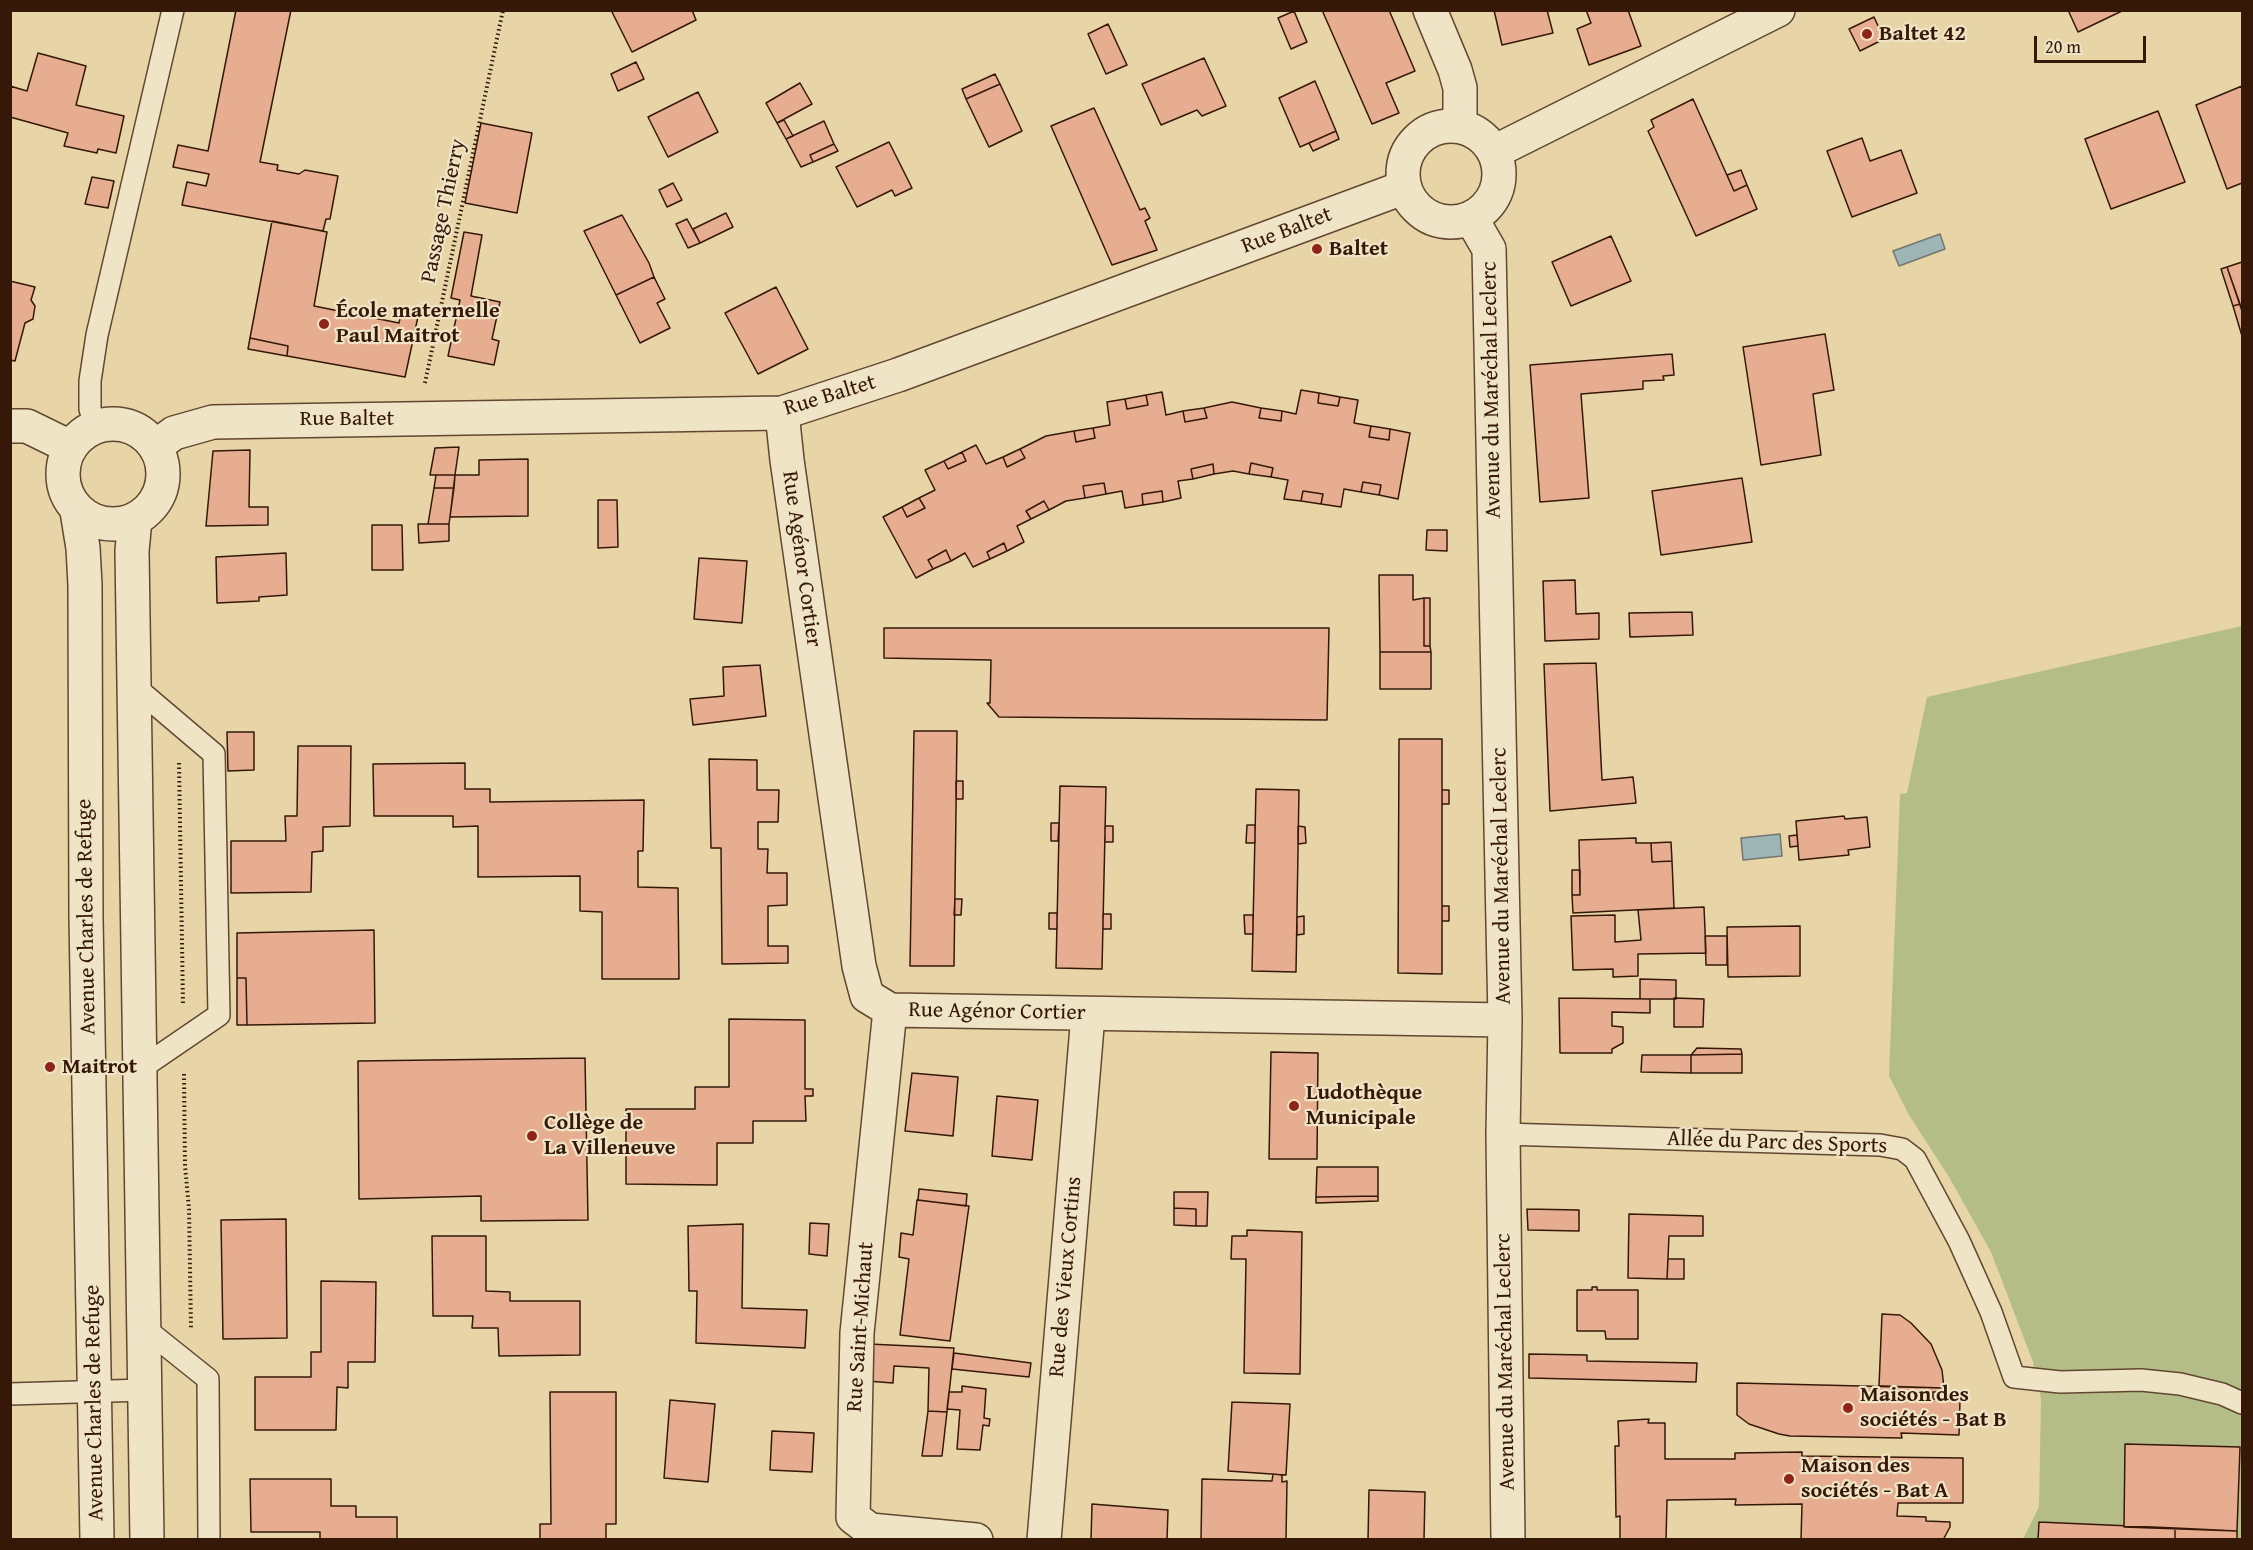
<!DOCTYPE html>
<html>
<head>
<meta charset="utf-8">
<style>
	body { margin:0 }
	#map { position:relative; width:2253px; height:1550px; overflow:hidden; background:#e7d5a7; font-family:"Gentium Book Plus",serif }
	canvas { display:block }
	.frame { position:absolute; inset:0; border:12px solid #351808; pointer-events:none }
	.scale { position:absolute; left:2034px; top:36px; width:112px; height:27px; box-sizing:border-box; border:3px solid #351808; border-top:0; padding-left:8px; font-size:18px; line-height:21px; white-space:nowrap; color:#351808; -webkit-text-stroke:4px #efe4c6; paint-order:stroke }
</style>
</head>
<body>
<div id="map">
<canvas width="2253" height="1550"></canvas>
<div class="frame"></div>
<div class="scale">20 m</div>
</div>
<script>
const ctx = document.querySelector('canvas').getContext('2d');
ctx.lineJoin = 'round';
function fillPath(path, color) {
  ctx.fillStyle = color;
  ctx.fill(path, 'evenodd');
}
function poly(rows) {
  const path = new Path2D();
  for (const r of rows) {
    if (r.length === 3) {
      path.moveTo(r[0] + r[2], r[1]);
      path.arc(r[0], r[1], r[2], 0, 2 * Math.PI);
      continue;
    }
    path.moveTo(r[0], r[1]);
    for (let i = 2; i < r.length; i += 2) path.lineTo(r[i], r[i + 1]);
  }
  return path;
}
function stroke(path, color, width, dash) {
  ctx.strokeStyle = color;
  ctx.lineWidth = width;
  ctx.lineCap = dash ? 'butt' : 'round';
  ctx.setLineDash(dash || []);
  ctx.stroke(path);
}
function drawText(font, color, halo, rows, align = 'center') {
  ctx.font = font + ' "Gentium Book Plus",serif';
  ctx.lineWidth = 4.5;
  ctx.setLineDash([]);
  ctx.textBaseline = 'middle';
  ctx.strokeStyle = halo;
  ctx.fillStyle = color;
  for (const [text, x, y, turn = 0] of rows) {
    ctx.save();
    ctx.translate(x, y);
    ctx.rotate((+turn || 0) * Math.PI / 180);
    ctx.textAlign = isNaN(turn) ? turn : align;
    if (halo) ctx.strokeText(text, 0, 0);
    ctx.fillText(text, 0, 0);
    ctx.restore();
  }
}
const green = poly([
	[2242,626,2242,1539,2023,1539,2039,1507,2041,1399,2033,1362,1991,1252,1949,1177,1909,1115,1889,1076,1900,794,1907,793,1927,697]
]);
const water = poly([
	[1940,234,1945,249,1899,266,1893,251,1940,234],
	[1780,834,1782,856,1743,860,1741,838,1780,834]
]);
const building = poly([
	[236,10,291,10,260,162,278,165,277,170,299,174,305,170,338,176,330,219,326,219,323,231,182,205,187,182,206,186,209,174,173,167,178,145,208,151,236,10],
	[611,10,692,10,696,20,632,52,611,10],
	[1322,10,1389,10,1415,71,1386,83,1399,113,1372,124,1322,10],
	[1494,10,1547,10,1553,33,1502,45,1494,10],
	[1586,10,1628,10,1641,46,1589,65,1577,29,1591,23,1586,10],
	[2068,10,2124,10,2078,32,2068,10],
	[1294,11,1307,42,1291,49,1278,18,1294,11],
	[1874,17,1884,39,1860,51,1849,29,1874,17],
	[1108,24,1127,65,1106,74,1088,34,1108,24],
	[38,53,86,66,76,105,124,116,116,153,98,149,97,153,64,146,68,133,10,117,10,86,27,91,38,53],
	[1204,58,1226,106,1202,116,1197,110,1161,125,1142,84,1204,58],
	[636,62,644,79,618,91,611,74,636,62],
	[995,74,1000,84,966,99,962,89,995,74],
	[1315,81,1336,131,1300,147,1279,98,1315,81],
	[800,83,812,104,777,123,766,103,800,83],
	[1000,84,1022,131,989,147,966,99,1000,84],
	[2242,86,2242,183,2227,189,2196,105,2242,86],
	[698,92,718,132,668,157,648,117,698,92],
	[1693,99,1734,191,1747,185,1757,209,1696,236,1648,131,1654,127,1651,120,1693,99],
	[1094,108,1140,210,1145,208,1150,218,1145,221,1157,250,1112,265,1051,126,1094,108],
	[2158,111,2185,182,2111,209,2085,139,2158,111],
	[784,120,793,136,786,139,777,123,784,120],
	[824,121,834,144,810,155,813,162,801,167,786,139,824,121],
	[481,123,532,133,517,213,465,203,481,123],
	[1336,131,1339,139,1313,151,1309,143,1336,131],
	[1862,138,1870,161,1901,150,1917,193,1852,217,1827,151,1862,138],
	[889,142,912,188,895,196,892,190,857,207,836,167,889,142],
	[834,144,838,151,813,162,810,155,834,144],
	[1741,170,1747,185,1734,191,1727,175,1741,170],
	[92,177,114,181,108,208,85,204,92,177],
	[673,183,682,200,667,207,659,190,673,183],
	[726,213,733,227,700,243,693,229,726,213],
	[622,215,649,263,654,277,616,295,584,231,622,215],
	[687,219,700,243,688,248,676,224,687,219],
	[272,221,327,232,314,306,399,323,402,309,419,312,405,377,287,356,288,346,250,338,272,221],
	[464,232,482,235,471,296,500,302,492,339,499,341,494,365,448,356,460,300,451,298,464,232],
	[1611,236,1631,281,1571,306,1552,262,1611,236],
	[2242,262,2242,311,2227,267,2242,262],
	[2227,267,2240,304,2233,306,2221,269,2227,267],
	[654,277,665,299,657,303,670,328,640,343,616,295,654,277],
	[10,281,35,287,31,300,35,306,33,319,25,323,15,361,10,360,10,281],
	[776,287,808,349,758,374,725,313,776,287],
	[2240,304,2242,311,2242,336,2233,306,2240,304],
	[1825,334,1834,390,1813,394,1821,455,1761,465,1743,347,1825,334],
	[250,338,288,346,287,356,248,349,250,338],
	[1672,354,1674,375,1663,376,1664,380,1643,381,1643,389,1581,394,1589,498,1540,502,1530,365,1672,354],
	[1301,390,1319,393,1318,403,1338,406,1340,397,1358,400,1354,423,1371,426,1369,437,1389,440,1390,429,1410,433,1398,499,1379,495,1381,485,1363,482,1361,492,1344,489,1341,507,1321,504,1323,494,1303,491,1301,501,1284,499,1288,480,1271,477,1273,468,1251,463,1249,474,1233,471,1214,474,1213,464,1191,469,1193,479,1178,481,1181,498,1163,502,1162,491,1142,494,1143,505,1125,508,1122,491,1106,494,1104,483,1083,486,1085,498,1066,501,1049,510,1044,501,1026,511,1031,519,1017,526,1024,542,1007,551,1004,543,987,552,990,559,973,567,965,553,951,561,946,550,928,560,933,569,916,578,883,517,902,507,907,517,925,508,919,498,935,490,925,470,944,461,948,469,966,461,962,452,976,445,986,464,1003,457,1007,467,1025,458,1020,449,1046,436,1074,431,1076,442,1095,438,1093,428,1110,425,1107,402,1125,399,1127,409,1148,405,1146,395,1162,392,1166,415,1183,411,1185,422,1207,418,1204,408,1232,402,1261,408,1259,418,1281,421,1282,411,1296,414,1301,390],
	[1319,393,1340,397,1338,406,1318,403,1319,393],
	[1146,395,1148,405,1127,409,1125,399,1146,395],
	[1204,408,1207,418,1185,422,1183,411,1204,408],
	[1261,408,1282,411,1281,421,1259,418,1261,408],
	[1371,426,1390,429,1389,440,1369,437,1371,426],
	[1093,428,1095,438,1076,442,1074,431,1093,428],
	[459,447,455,475,430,475,435,448,459,447],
	[1020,449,1025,458,1007,467,1003,457,1020,449],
	[250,450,249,507,268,507,268,525,206,526,213,451,250,450],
	[962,452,966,461,948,469,944,461,962,452],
	[528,459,528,516,450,517,455,475,479,475,479,460,528,459],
	[1251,463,1273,468,1271,477,1249,474,1251,463],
	[1213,464,1214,474,1193,479,1191,469,1213,464],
	[436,475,455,475,454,488,434,488,436,475],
	[1742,478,1752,542,1661,555,1652,491,1742,478],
	[1363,482,1381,485,1379,495,1361,492,1363,482],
	[1104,483,1106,494,1085,498,1083,486,1104,483],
	[434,488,454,488,449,524,428,524,434,488],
	[1162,491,1163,502,1143,505,1142,494,1162,491],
	[1303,491,1323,494,1321,504,1301,501,1303,491],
	[919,498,925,508,907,517,902,507,919,498],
	[598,500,617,500,618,547,598,548,598,500],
	[1044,501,1049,510,1031,519,1026,511,1044,501],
	[418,524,449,524,449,541,419,543,418,524],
	[372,525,402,525,403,570,372,570,372,525],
	[1427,530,1447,530,1447,551,1426,550,1427,530],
	[1004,543,1007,551,990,559,987,552,1004,543],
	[946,550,951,561,933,569,928,560,946,550],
	[286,553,287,595,259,597,259,601,217,603,216,557,286,553],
	[699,558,747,561,742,623,694,619,699,558],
	[1379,575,1413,575,1413,600,1424,598,1424,646,1430,646,1431,652,1380,652,1379,575],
	[1575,580,1576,614,1599,613,1599,639,1545,641,1543,581,1575,580],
	[1424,598,1430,598,1430,646,1424,646,1424,598],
	[1692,612,1693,635,1630,637,1629,613,1692,612],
	[884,628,1329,628,1327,720,999,717,987,703,990,703,991,660,884,658,884,628],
	[1380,652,1431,652,1431,689,1380,689,1380,652],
	[1596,663,1602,780,1633,777,1636,803,1550,811,1544,664,1596,663],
	[760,665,766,716,693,725,690,699,724,696,723,667,760,665],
	[914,731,957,731,954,966,910,966,914,731],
	[227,732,254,732,254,770,228,771,227,732],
	[1399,739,1442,739,1442,974,1398,973,1399,739],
	[298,746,351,746,350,826,323,827,323,851,312,852,311,892,231,893,231,841,286,841,285,816,297,816,298,746],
	[709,759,757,760,757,790,779,790,778,822,758,822,758,849,768,849,767,873,787,873,787,905,768,906,768,946,788,946,788,963,722,964,721,848,711,848,709,759],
	[465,763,465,789,490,789,490,802,644,800,643,851,638,851,638,887,678,888,679,979,602,979,602,912,580,911,580,876,478,877,478,826,453,827,453,816,374,816,373,764,465,763],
	[956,781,963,781,963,799,956,799,956,781],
	[1060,786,1106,787,1102,969,1056,968,1060,786],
	[1256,789,1299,790,1296,972,1252,971,1256,789],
	[1442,790,1449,790,1449,804,1442,804,1442,790],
	[1844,816,1845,819,1867,817,1870,847,1848,850,1849,855,1799,860,1796,821,1844,816],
	[1051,823,1059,823,1058,841,1051,841,1051,823],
	[1247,825,1255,825,1255,843,1246,843,1247,825],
	[1105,826,1113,826,1113,842,1105,842,1105,826],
	[1298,826,1305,827,1306,843,1298,844,1298,826],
	[1797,835,1798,846,1790,847,1789,836,1797,835],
	[1636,838,1636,843,1651,843,1652,862,1672,861,1674,908,1573,913,1572,895,1580,895,1579,840,1636,838],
	[1671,842,1672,861,1652,862,1651,843,1671,842],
	[1572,870,1580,870,1580,895,1572,895,1572,870],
	[955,899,962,899,961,915,954,915,955,899],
	[1442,906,1449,906,1449,921,1442,921,1442,906],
	[1704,907,1706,953,1638,954,1638,976,1613,977,1613,969,1573,970,1571,916,1615,915,1615,942,1641,940,1638,910,1704,907],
	[1049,913,1057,913,1057,929,1049,929,1049,913],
	[1103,914,1111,914,1111,929,1103,929,1103,914],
	[1244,915,1253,915,1253,934,1245,934,1244,915],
	[1304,916,1304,934,1297,935,1297,917,1304,916],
	[1800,926,1800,976,1728,977,1727,927,1800,926],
	[374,930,375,1023,247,1025,246,978,237,978,237,933,374,930],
	[1705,936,1727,936,1727,965,1706,965,1705,936],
	[237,978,246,978,247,1025,237,1025,237,978],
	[1640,979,1676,980,1676,999,1640,999,1640,979],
	[1559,998,1650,999,1650,1013,1612,1012,1612,1026,1623,1027,1623,1043,1612,1049,1612,1053,1560,1053,1559,998],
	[1674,998,1704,999,1703,1027,1674,1027,1674,998],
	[729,1019,805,1020,805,1089,813,1089,813,1096,805,1096,806,1121,753,1121,753,1143,717,1143,717,1185,626,1184,626,1109,695,1109,695,1087,729,1087,729,1019],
	[1697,1048,1741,1049,1742,1054,1691,1055,1697,1048],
	[1271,1052,1318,1053,1317,1159,1269,1159,1271,1052],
	[1742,1054,1742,1073,1691,1073,1691,1055,1742,1054],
	[1642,1055,1691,1055,1691,1073,1641,1072,1642,1055],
	[585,1058,588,1220,481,1221,481,1196,359,1199,358,1061,585,1058],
	[912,1073,958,1077,953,1136,905,1131,912,1073],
	[997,1096,1038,1100,1032,1160,992,1156,997,1096],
	[1317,1167,1378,1167,1378,1196,1316,1197,1317,1167],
	[919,1189,967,1194,966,1206,918,1200,919,1189],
	[1174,1192,1208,1192,1207,1226,1196,1226,1196,1209,1174,1208,1174,1192],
	[1378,1196,1378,1201,1316,1203,1316,1197,1378,1196],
	[917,1200,969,1206,950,1341,900,1335,909,1259,899,1257,901,1233,913,1235,917,1200],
	[1174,1208,1196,1209,1196,1226,1174,1225,1174,1208],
	[1527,1209,1579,1210,1579,1231,1528,1230,1527,1209],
	[1629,1214,1703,1216,1703,1236,1669,1236,1667,1279,1628,1278,1629,1214],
	[286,1219,287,1338,223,1339,221,1220,286,1219],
	[810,1223,829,1224,827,1256,809,1254,810,1223],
	[743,1224,742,1308,807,1310,805,1348,696,1343,697,1291,689,1291,688,1226,743,1224],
	[1247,1230,1302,1232,1300,1374,1244,1373,1246,1259,1231,1259,1232,1236,1247,1236,1247,1230],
	[432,1236,486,1236,486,1291,510,1292,510,1301,580,1301,580,1355,499,1356,498,1328,472,1328,473,1316,433,1316,432,1236],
	[1668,1259,1684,1259,1684,1279,1667,1279,1668,1259],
	[321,1281,376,1282,375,1362,348,1362,348,1388,337,1387,336,1430,255,1430,255,1377,311,1377,311,1352,321,1352,321,1281],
	[1592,1287,1597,1287,1597,1290,1638,1290,1638,1339,1606,1339,1605,1331,1577,1331,1577,1290,1592,1290,1592,1287],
	[1882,1314,1900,1315,1911,1323,1931,1344,1942,1370,1944,1388,1879,1386,1882,1314],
	[869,1344,954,1348,947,1412,928,1411,929,1368,894,1366,893,1383,867,1381,869,1344],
	[954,1353,1031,1363,1029,1377,952,1369,954,1353],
	[1529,1354,1587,1355,1587,1361,1697,1363,1696,1382,1529,1378,1529,1354],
	[1737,1383,1944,1388,1942,1392,1933,1392,1933,1399,1960,1400,1959,1435,1901,1433,1902,1438,1790,1436,1779,1434,1749,1424,1737,1415,1737,1383],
	[962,1386,986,1389,984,1418,990,1419,989,1426,983,1425,980,1450,957,1449,960,1410,947,1409,949,1392,962,1392,962,1386],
	[550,1392,616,1392,616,1524,606,1524,606,1540,540,1540,540,1524,551,1524,550,1392],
	[670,1400,715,1404,708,1482,664,1478,670,1400],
	[1232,1402,1290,1404,1286,1475,1228,1471,1232,1402],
	[928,1411,947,1412,942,1456,922,1456,928,1411],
	[1649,1419,1648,1423,1665,1423,1665,1459,1735,1459,1735,1453,1802,1452,1802,1456,1963,1458,1963,1503,1898,1503,1897,1516,1926,1517,1926,1521,1950,1522,1950,1527,1943,1540,1801,1540,1802,1504,1735,1505,1736,1499,1667,1500,1666,1540,1620,1540,1620,1516,1616,1517,1615,1446,1619,1446,1618,1421,1649,1419],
	[772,1431,814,1433,812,1472,770,1470,772,1431],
	[2125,1444,2240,1447,2237,1531,2124,1527,2125,1444],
	[1273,1474,1282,1475,1282,1482,1287,1481,1286,1540,1201,1540,1202,1479,1272,1481,1273,1474],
	[250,1479,331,1479,331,1506,356,1506,356,1517,397,1517,397,1540,320,1540,320,1532,251,1532,250,1479],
	[1369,1490,1425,1492,1424,1540,1368,1540,1369,1490],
	[1092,1504,1168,1510,1167,1540,1091,1540,1092,1504],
	[2039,1522,2175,1528,2175,1540,2038,1540,2039,1522],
	[2175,1528,2237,1531,2237,1540,2175,1540,2175,1528]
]);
const path = poly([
	[425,383,503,10],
	[179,763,183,1004],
	[184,1074,185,1166,189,1209,191,1328]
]);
const service = poly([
	[96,427,90,409,90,381,97,335,173,10],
	[134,686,214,754,219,1015,140,1069],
	[1503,1134,1880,1145,1902,1149,1915,1159,1959,1241,1991,1312,2014,1377,2060,1382,2141,1380,2180,1384,2222,1394,2242,1403],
	[143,1327,208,1379,209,1540],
	[10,1394,144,1390]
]);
const minor = poly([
	[1430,10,1455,70,1460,88,1460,126],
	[1471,218,1489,249,1505,1020,1503,1134,1508,1540],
	[782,413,787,460,859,966,867,996,890,1010,1505,1020],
	[10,426,27,426,70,447],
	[890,1010,857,1333,853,1517,870,1530,976,1540],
	[1044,1540,1088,1015]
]);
const tertiary = poly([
	[1451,174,48],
	[1494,152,1778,10],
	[113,474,50],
	[155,447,174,433,213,422,782,413,898,375,1405,187],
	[77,511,83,548,85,585,86,918,97,1540],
	[135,519,132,551,147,1540]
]);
const markers = [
	[1867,34,6,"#8f2418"],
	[1317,249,6,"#8f2418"],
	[324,324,6,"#8f2418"],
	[50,1067,6,"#8f2418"],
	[1294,1106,6,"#8f2418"],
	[532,1136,6,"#8f2418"],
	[1848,1408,6,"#8f2418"],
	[1789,1479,6,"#8f2418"]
];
const poiNames = [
	["Baltet 42",1879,34],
	["Baltet",1329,249],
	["École maternelle",336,311],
	["Paul Maitrot",336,336],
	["Maitrot",62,1067],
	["Ludothèque",1306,1093],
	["Municipale",1306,1118],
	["Collège de",544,1123],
	["La Villeneuve",544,1148],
	["Maison des",1860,1395],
	["sociétés - Bat B",1860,1420],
	["Maison des",1801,1466],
	["sociétés - Bat A",1801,1491]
];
const streetNames = [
	["Passage Thierry",444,211,-78],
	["Rue Baltet",1287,231,-21],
	["Avenue du Maréchal Leclerc",1492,390,-91],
	["Rue Baltet",830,396,-17],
	["Rue Baltet",347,419],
	["Rue Agénor Cortier",801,559,82],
	["Avenue du Maréchal Leclerc",1502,876,-91],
	["Avenue Charles de Refuge",87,917,-91],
	["Rue Agénor Cortier",997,1012,1],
	["Allée du Parc des Sports",1777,1143,2],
	["Rue des Vieux Cortins",1066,1277,-85],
	["Rue Saint-Michaut",861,1327,-86],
	["Avenue du Maréchal Leclerc",1506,1362,-91],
	["Avenue Charles de Refuge",95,1403,-91]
];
fillPath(green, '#b4bd88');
fillPath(water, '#9db5b4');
stroke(water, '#73766f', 1.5);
fillPath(building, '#e6ad90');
stroke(building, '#351808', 1.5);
stroke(service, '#624730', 24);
stroke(minor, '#624730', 36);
stroke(tertiary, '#624730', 36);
stroke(path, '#351808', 4, [1.5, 3]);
stroke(service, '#efe4c6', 21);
stroke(minor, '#efe4c6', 33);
stroke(tertiary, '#efe4c6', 33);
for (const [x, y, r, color] of markers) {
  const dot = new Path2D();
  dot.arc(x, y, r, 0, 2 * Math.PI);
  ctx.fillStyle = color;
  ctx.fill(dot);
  stroke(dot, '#efe4c6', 2);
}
drawText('bold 22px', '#351808', '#efe4c6', poiNames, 'left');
drawText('22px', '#351808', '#efe4c6', streetNames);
</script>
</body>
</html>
